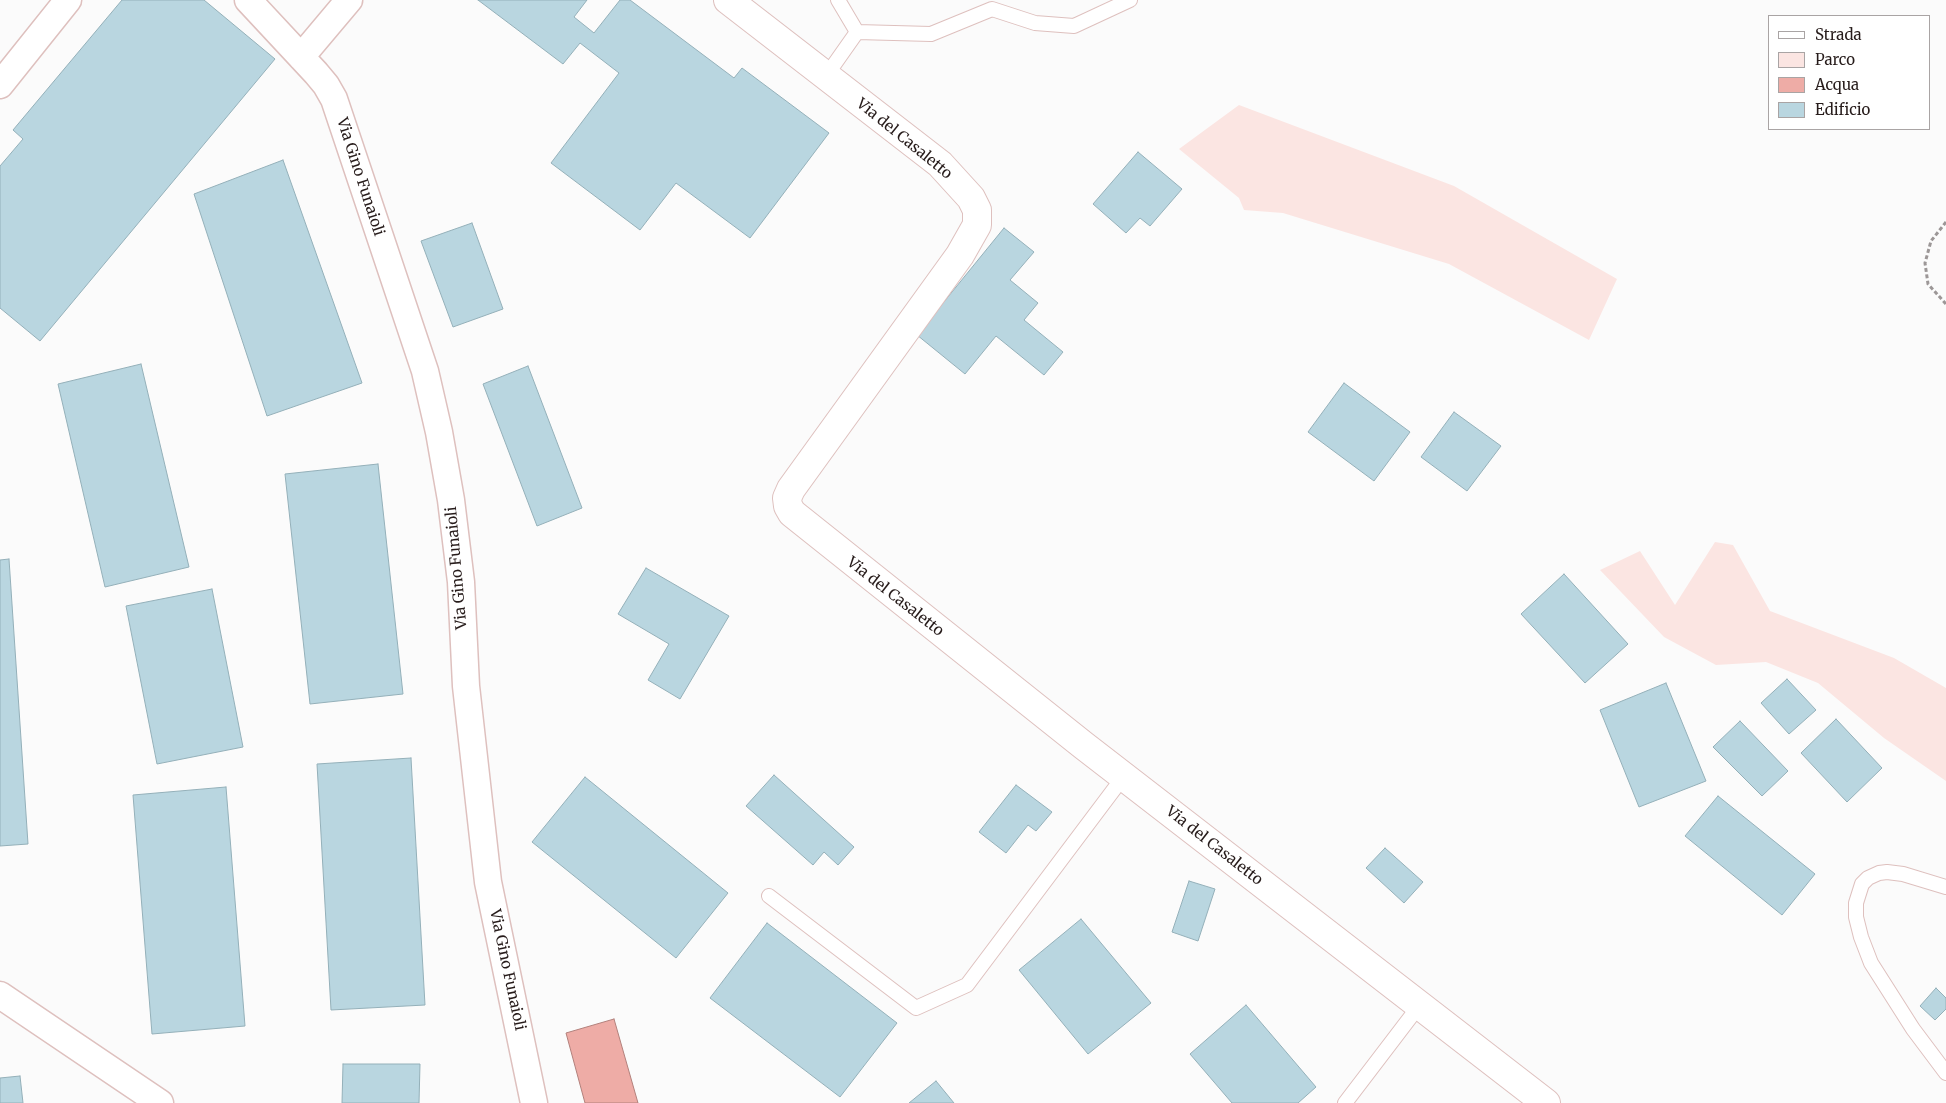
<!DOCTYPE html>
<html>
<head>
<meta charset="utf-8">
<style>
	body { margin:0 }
	#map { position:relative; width:1946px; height:1103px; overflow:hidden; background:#fbfbfb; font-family:Merriweather,serif }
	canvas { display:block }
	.legend { position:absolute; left:1768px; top:15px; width:162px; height:115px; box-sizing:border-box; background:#fff; border:1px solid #a9a4a4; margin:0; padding:6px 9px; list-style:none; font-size:15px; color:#271c1b }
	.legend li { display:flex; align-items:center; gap:10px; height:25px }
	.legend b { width:25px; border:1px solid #a9a4a4 }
</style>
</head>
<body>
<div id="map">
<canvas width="1946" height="1103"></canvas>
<ul class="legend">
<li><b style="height:6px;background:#fff"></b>Strada</li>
<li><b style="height:14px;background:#fbe5e2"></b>Parco</li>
<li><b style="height:14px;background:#eeaca6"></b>Acqua</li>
<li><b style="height:14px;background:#b9d6e0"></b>Edificio</li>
</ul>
</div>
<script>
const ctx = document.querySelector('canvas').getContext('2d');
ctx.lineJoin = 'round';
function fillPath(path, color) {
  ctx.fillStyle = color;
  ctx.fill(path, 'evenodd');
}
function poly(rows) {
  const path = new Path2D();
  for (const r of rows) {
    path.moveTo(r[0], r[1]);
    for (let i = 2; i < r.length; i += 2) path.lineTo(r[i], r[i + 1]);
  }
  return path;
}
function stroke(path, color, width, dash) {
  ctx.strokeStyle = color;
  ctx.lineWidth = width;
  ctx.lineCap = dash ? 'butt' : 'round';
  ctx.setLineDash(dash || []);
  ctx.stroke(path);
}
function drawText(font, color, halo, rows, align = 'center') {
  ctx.font = font + ' Merriweather,serif';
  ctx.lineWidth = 4.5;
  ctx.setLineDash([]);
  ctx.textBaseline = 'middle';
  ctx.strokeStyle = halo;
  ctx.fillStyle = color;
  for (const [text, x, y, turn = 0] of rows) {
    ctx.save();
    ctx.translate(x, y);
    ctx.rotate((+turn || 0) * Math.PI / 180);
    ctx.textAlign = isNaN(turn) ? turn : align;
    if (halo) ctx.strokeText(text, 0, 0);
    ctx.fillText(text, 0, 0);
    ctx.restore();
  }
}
const green = poly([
	[1239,105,1454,186,1617,279,1589,340,1449,264,1283,213,1244,210,1239,198,1179,149],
	[1715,542,1733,545,1770,611,1894,658,1946,688,1946,781,1884,738,1818,683,1766,662,1716,665,1664,637,1600,570,1640,551,1675,605]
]);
const water = poly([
	[614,1019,638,1103,585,1103,566,1033,614,1019]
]);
const building = poly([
	[122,0,204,0,275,59,40,341,0,308,0,166,23,139,13,130,122,0],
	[478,0,587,0,574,17,594,33,620,0,630,0,734,78,742,68,829,133,750,238,676,183,640,230,551,163,619,73,580,43,563,64,478,0],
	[1138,152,1182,189,1150,226,1140,218,1126,233,1093,204,1138,152],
	[283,160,362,383,267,416,194,194,283,160],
	[472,223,503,309,453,327,421,241,472,223],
	[1004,228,1034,252,1010,280,1038,303,1024,320,1063,352,1044,375,996,336,965,374,917,335,1004,228],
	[141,364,189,567,105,587,58,384,141,364],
	[528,366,582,508,537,526,483,384,528,366],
	[1344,383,1410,432,1374,481,1308,432,1344,383],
	[1454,412,1501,446,1467,491,1421,457,1454,412],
	[378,464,403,694,310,704,285,474,378,464],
	[9,559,28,844,0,846,0,560,9,559],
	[646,568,729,616,680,699,648,680,669,644,618,614,646,568],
	[1564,574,1628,644,1585,683,1521,614,1564,574],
	[212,589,243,747,157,764,126,606,212,589],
	[1787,679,1816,710,1789,734,1761,703,1787,679],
	[1666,683,1706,781,1639,807,1600,710,1666,683],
	[1836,719,1882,768,1847,802,1801,753,1836,719],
	[1740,721,1788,771,1762,796,1713,747,1740,721],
	[411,758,425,1005,331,1010,317,764,411,758],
	[774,775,854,847,838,865,824,852,813,865,746,806,774,775],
	[585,777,728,893,676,958,532,842,585,777],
	[1016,785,1052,812,1036,831,1028,825,1006,853,979,832,1016,785],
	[226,787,245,1026,152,1034,133,795,226,787],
	[1718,796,1815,874,1782,915,1685,836,1718,796],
	[1385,848,1423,882,1404,903,1366,868,1385,848],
	[1189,881,1215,889,1198,941,1172,932,1189,881],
	[1081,919,1151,1003,1088,1054,1019,970,1081,919],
	[767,923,897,1023,840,1097,710,998,767,923],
	[1936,988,1946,998,1946,1009,1935,1020,1920,1006,1936,988],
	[1246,1005,1316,1087,1298,1103,1232,1103,1190,1054,1246,1005],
	[343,1064,420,1064,419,1103,342,1103,343,1064],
	[20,1076,23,1103,0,1103,0,1078,20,1076],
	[936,1081,954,1103,909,1103,936,1081]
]);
const path = poly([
	[1946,222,1931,241,1925,263,1928,284,1946,304]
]);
const service = poly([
	[838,0,857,32],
	[857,32,931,34,992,9,1035,23,1074,26,1130,0],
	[826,76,857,32],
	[1946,887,1903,874,1887,872,1879,873,1868,878,1862,884,1856,903,1856,917,1861,937,1871,963,1913,1029,1946,1073],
	[769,896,916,1008,967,985,1124,776],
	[1345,1103,1419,1006]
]);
const minor = poly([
	[248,0,316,73,326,85,334,99,425,371,439,432,451,500,461,582,466,686,488,882,534,1103],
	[301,57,349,0],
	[0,85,68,0],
	[0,995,160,1103]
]);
const tertiary = poly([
	[728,0,940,164,971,198,977,210,977,225,960,255,791,489,787,498,788,506,792,513,1083,745,1546,1103]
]);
const streetNames = [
	["Via del Casaletto",904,139,39],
	["Via Gino Funaioli",360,177,72],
	["Via Gino Funaioli",457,568,-95],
	["Via del Casaletto",895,597,38],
	["Via del Casaletto",1214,846,38],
	["Via Gino Funaioli",507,970,78]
];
fillPath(green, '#fbe5e2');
fillPath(water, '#eeaca6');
stroke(water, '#b2817c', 1);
fillPath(building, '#b9d6e0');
stroke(building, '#94b0b9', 1);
stroke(service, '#dec0be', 16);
stroke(minor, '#dec0be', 29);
stroke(tertiary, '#dec0be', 30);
stroke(path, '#9c9797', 3, [4, 2.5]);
stroke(service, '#fff', 14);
stroke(minor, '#fff', 26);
stroke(tertiary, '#fff', 28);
drawText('15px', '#271c1b', '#fff', streetNames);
</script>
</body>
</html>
